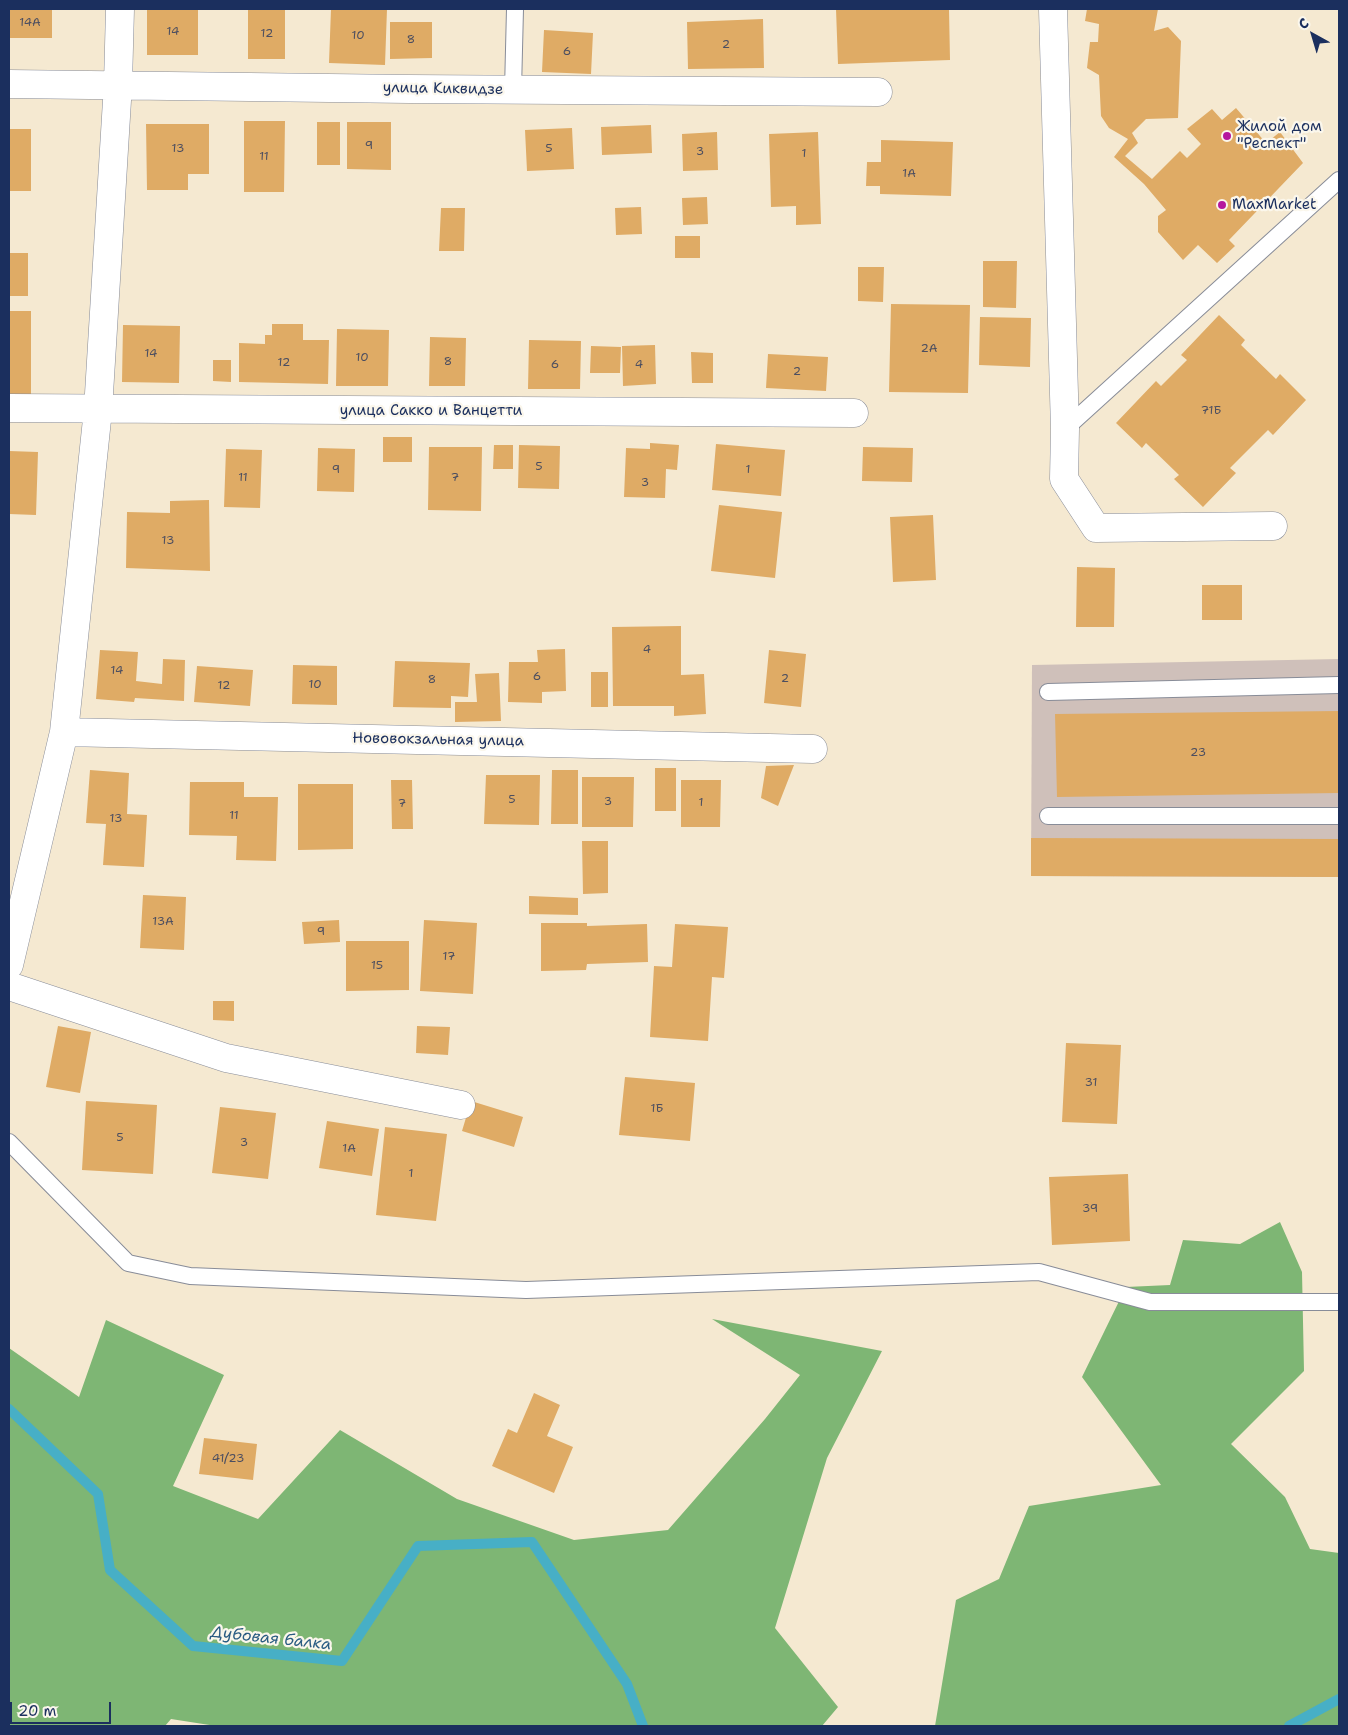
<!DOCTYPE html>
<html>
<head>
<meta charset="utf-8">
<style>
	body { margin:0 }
	#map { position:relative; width:1348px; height:1735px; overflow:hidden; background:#f5e9d1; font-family:"Shantell Sans",sans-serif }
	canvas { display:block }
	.frame { position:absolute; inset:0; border:10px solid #1b2f5e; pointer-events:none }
	.north { position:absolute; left:1288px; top:10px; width:50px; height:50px; -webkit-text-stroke:4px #fbf7ec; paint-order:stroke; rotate:321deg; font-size:14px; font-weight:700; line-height:20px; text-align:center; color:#1b2f5e }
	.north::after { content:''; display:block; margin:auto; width:18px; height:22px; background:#1b2f5e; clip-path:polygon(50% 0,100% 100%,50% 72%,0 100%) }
	.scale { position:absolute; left:10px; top:1702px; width:101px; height:22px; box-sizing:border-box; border:2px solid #1b2f5e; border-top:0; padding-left:6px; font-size:15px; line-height:18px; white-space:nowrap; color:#1b2f5e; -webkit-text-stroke:4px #fbf7ec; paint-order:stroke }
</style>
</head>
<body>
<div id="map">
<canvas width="1348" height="1735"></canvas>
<div class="frame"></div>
<div class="north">С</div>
<div class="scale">20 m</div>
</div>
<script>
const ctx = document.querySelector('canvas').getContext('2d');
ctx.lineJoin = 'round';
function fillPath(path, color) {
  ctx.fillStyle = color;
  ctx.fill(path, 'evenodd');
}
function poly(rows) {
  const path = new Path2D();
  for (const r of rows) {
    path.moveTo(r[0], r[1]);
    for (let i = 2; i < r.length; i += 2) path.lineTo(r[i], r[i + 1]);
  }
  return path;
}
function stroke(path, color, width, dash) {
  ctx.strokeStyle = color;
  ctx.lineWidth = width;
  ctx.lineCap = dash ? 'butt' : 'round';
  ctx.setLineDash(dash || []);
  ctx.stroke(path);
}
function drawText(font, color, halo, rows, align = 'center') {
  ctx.font = font + ' "Shantell Sans",sans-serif';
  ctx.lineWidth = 4.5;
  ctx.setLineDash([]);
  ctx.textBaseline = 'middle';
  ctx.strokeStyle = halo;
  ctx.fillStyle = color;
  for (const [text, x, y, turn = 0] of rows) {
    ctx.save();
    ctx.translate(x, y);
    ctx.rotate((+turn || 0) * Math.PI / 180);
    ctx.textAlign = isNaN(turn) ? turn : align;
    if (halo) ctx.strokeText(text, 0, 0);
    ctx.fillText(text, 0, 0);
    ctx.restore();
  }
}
const industrial = poly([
	[1339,659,1339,877,1031,876,1032,665]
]);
const forest = poly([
	[1280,1222,1302,1272,1304,1371,1231,1444,1285,1497,1310,1549,1339,1553,1339,1726,935,1726,956,1600,999,1579,1029,1506,1161,1485,1082,1377,1126,1287,1170,1285,1183,1240,1240,1244],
	[712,1319,882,1351,827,1458,775,1628,838,1707,822,1726,216,1726,171,1719,165,1726,9,1726,9,1348,79,1397,106,1320,224,1375,173,1486,258,1519,340,1430,457,1499,574,1540,668,1530,765,1419,800,1375]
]);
const stream = poly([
	[9,1409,98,1494,110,1570,193,1646,342,1661,418,1546,532,1542,627,1684,643,1726],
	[1289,1726,1339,1699]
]);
const building = poly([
	[9,9,52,9,52,38,9,38],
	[147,9,198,9,198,55,147,55],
	[248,9,285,9,285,59,248,59],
	[331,9,387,9,385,65,329,63],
	[836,9,949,9,950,60,838,64],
	[1087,9,1158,9,1154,31,1168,27,1181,41,1178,118,1146,119,1132,133,1138,143,1125,156,1152,179,1180,151,1187,158,1201,144,1187,129,1212,109,1222,120,1236,108,1266,143,1280,132,1303,163,1229,240,1235,246,1217,263,1198,245,1183,260,1158,232,1158,216,1166,210,1144,184,1114,157,1128,139,1109,128,1101,116,1099,75,1087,68,1090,42,1098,42,1099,24,1085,21],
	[763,19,764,68,688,69,687,22],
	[390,22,432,22,432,58,390,59],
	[544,30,593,33,591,74,542,72],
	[244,121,285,121,284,192,244,192],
	[317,122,340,122,340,165,317,165],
	[347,122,391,122,391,170,347,169],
	[146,124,209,124,209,174,188,174,188,190,147,190],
	[651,125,652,153,602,155,601,127],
	[572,128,574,169,527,171,525,130],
	[9,129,31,129,31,191,9,191],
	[717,132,718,170,683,171,682,134],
	[818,132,821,224,796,225,796,206,771,207,769,134],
	[881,140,953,142,951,196,880,194,880,186,866,186,867,162,881,162],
	[707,197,708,224,683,225,682,198],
	[641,207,642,234,616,235,615,208],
	[441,208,465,208,464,251,439,251],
	[675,236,700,236,700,258,675,258],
	[9,253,28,253,28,296,9,296],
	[983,261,1017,261,1016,308,983,307],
	[858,267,884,267,883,302,858,301],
	[891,304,970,305,968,393,889,392],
	[9,311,31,311,31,394,9,394],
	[1219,315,1245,340,1241,345,1276,379,1280,374,1306,400,1273,435,1268,430,1230,468,1236,473,1203,507,1174,479,1179,475,1146,443,1142,448,1116,423,1156,381,1161,386,1187,360,1181,355],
	[980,317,1031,318,1030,367,979,365],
	[272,324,303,324,303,340,329,340,328,384,239,382,239,343,265,344,265,335,272,335],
	[123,325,180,326,179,383,122,382],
	[337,329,389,330,388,386,336,386],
	[430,337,466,338,465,386,429,386],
	[529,340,581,341,580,389,528,389],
	[655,345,656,384,623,386,622,346],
	[591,346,621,347,620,373,590,373],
	[691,352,713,353,713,383,692,383],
	[768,354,828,357,826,391,766,388],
	[213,360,231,360,231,382,213,381],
	[383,437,412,437,412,462,383,462],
	[650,443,679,445,677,470,666,469,665,498,624,497,626,448,650,449],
	[716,444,785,450,781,496,712,490],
	[494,445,513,445,513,469,493,469],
	[519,445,560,446,559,489,518,488],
	[429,447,482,447,481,511,428,510],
	[863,447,913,448,912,482,862,481],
	[318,448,355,449,354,492,317,491],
	[226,449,262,450,260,508,224,507],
	[9,451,38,452,36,515,9,514],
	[209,500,210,571,126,568,127,512,170,513,170,501],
	[719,505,782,512,775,578,711,571],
	[933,515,936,580,893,582,890,517],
	[1077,567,1115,568,1114,627,1076,627],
	[1202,585,1242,585,1242,620,1202,620],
	[681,626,681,675,704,674,706,714,674,716,674,706,613,706,612,627],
	[565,649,566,691,542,692,542,703,508,702,509,662,538,662,537,650],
	[100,650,138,652,136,681,162,684,163,659,185,660,184,701,135,698,134,702,96,699],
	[769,650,806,654,801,707,764,703],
	[395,661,470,663,468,697,451,696,451,708,393,707],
	[293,665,337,666,337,705,292,704],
	[197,666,253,670,250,706,194,702],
	[591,672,608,672,608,707,591,707],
	[499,673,501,721,455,722,455,702,477,702,475,674],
	[1339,711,1339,793,1057,797,1055,714],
	[794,765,778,806,761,798,766,766],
	[655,768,676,768,676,811,655,811],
	[90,770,129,773,127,814,147,815,144,867,103,865,106,824,86,823],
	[552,770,578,770,578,824,551,824],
	[486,775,540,775,539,825,484,824],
	[582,777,634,777,633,827,582,827],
	[391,780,412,780,413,829,392,829],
	[681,780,721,780,720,827,681,827],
	[190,782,244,782,244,797,278,797,276,861,236,860,237,836,189,835],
	[298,784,353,784,353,849,298,850],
	[1031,838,1339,839,1339,877,1031,876],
	[582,841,608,841,608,893,583,894],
	[143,895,186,897,184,950,140,948],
	[529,896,578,898,578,915,529,914],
	[339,920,340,942,304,944,302,922],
	[424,920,477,923,473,994,420,991],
	[541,923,587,923,587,926,647,924,648,962,587,964,586,970,541,971],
	[675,924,728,927,724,978,712,977,708,1041,650,1037,654,966,672,967],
	[346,941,409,941,409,990,346,991],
	[213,1001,234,1001,234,1021,213,1020],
	[58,1026,91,1032,80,1093,46,1087],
	[417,1026,450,1027,448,1055,416,1053],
	[1066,1043,1121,1045,1117,1124,1062,1122],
	[625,1077,695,1083,690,1141,619,1135],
	[86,1101,157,1105,153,1174,82,1170],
	[471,1101,523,1117,514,1147,462,1131],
	[220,1107,276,1113,268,1179,212,1173],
	[327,1121,379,1129,372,1176,319,1168],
	[385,1127,447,1134,436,1221,376,1215],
	[1128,1174,1130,1241,1052,1245,1049,1177],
	[534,1393,560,1405,547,1436,573,1447,554,1493,492,1466,508,1429,517,1433],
	[204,1438,257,1444,253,1480,199,1474]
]);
const service = poly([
	[513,90,515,9],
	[1065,429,1339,180],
	[1048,692,1339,685],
	[1048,816,1339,816],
	[9,1142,128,1263,190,1276,526,1290,1039,1272,1150,1302,1339,1302]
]);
const minor = poly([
	[1053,9,1065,429,1064,479,1096,528,1273,526],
	[9,84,409,89,878,92],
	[9,408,854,413],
	[64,732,813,749],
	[9,965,64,732,98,410,118,84,120,9],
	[9,986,226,1058,461,1105]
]);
const markers = [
	[1227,136,5,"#b5179e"],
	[1222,205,5,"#b5179e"]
];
const numberNames = [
	["14А",30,23],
	["14",173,32],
	["12",267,34],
	["10",358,36],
	["8",411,40],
	["2",726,45],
	["6",567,52],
	["9",369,146],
	["13",178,149],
	["5",549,149],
	["3",700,152],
	["1",804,154],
	["11",264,157],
	["1А",909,174],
	["2А",929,349],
	["14",151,354],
	["10",362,358],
	["8",448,362],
	["12",284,363],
	["6",555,365],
	["4",639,365],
	["2",797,372],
	["71Б",1211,411],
	["5",539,467],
	["9",336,470],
	["1",748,470],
	["11",243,478],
	["7",455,478],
	["3",645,483],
	["13",168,541],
	["4",647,650],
	["14",117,671],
	["6",537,677],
	["2",785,679],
	["8",432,680],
	["10",315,685],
	["12",224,686],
	["23",1198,753],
	["5",512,800],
	["3",608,802],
	["1",701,803],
	["7",402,804],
	["11",234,816],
	["13",116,819],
	["13А",163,922],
	["9",321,932],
	["17",449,957],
	["15",377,966],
	["31",1091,1083],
	["1Б",657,1109],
	["5",120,1138],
	["3",244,1143],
	["1А",349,1149],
	["1",411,1174],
	["39",1090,1209],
	["41/23",228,1459]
];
const streetNames = [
	["улица Киквидзе",443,89,1],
	["улица Сакко и Ванцетти",431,411],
	["Нововокзальная улица",438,740,1]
];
const poiNames = [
	["Жилой дом",1237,127],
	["\"Респект\"",1237,144],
	["MaxMarket",1232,205]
];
const waterNames = [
	["Дубовая балка",271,1639,6]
];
fillPath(industrial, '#cfc0ba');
fillPath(forest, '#7eb674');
stroke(stream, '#47afc6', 10);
fillPath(building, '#dfab65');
stroke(service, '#888c98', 18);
stroke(minor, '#888c98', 29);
stroke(service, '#fff', 16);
stroke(minor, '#fff', 28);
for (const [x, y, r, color] of markers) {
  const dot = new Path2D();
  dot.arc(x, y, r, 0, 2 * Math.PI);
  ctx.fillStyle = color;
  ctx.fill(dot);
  stroke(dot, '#fbf7ec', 2);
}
drawText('12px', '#4c4e60', null, numberNames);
drawText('15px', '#1b2f5e', '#fbf7ec', streetNames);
drawText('15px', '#1b2f5e', '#fbf7ec', poiNames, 'left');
drawText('italic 16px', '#2a5c82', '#fbf7ec', waterNames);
</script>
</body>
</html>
